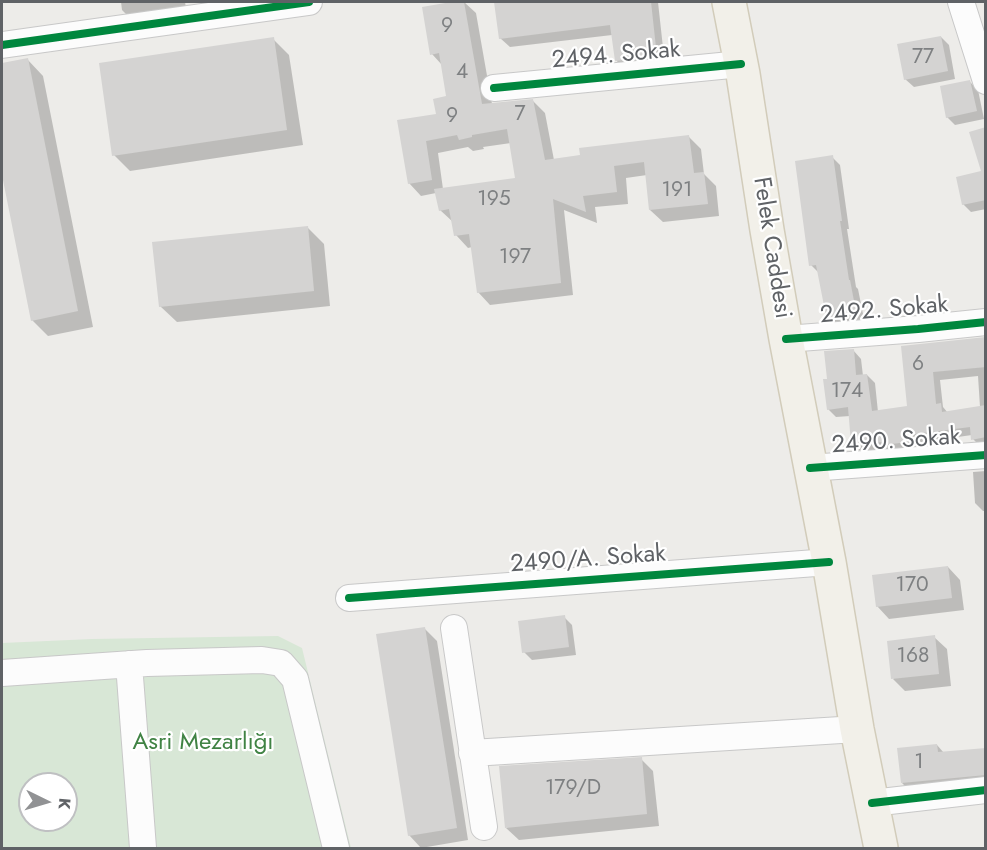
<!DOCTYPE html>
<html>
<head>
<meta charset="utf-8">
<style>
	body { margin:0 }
	#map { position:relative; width:987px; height:850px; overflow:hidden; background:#edece9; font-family:Jost,sans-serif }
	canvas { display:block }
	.frame { position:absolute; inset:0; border:3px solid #5f6266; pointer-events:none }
	.north { position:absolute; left:18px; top:772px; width:60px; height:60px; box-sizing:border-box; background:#fff; border:2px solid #bfc0c2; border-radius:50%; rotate:95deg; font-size:16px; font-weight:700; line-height:24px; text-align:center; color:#5f6266 }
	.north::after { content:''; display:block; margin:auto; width:21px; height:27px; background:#919294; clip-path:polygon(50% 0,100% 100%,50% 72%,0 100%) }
</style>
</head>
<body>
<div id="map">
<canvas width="987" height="850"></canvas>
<div class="frame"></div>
<div class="north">K</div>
</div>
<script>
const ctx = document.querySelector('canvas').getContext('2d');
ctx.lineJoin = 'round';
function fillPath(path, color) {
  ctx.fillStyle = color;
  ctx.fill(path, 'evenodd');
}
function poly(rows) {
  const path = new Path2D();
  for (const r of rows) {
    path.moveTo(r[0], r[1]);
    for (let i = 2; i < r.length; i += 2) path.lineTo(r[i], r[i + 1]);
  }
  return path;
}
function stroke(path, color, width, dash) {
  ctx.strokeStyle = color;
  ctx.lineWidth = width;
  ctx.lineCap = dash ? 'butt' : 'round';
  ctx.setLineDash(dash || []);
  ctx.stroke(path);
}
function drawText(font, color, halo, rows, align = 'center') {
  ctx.font = font + ' Jost,sans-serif';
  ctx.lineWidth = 4.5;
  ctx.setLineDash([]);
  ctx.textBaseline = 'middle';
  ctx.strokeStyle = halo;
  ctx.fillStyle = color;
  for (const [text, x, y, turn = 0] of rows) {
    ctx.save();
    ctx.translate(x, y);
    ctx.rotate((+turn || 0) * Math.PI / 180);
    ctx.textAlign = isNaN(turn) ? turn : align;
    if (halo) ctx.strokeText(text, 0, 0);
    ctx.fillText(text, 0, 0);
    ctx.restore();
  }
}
const green = poly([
	[278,636,302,648,351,848,2,848,2,643,92,639],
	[30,784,66,784,66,820,30,820]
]);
const shadow = poly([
	[121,2,185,2,187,14,134,22,122,10],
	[459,2,464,2,476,13,492,104,533,101,545,113,554,160,689,137,701,149,704,174,716,186,719,216,663,222,650,210,647,175,626,178,628,204,595,207,597,223,564,210,573,295,490,305,478,292,472,247,468,248,456,235,453,222,440,210,436,193,421,196,409,183,399,122,437,116,447,98,442,65,432,54,424,8],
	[511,143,517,180,443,189,438,153,468,147,473,151,484,149,483,147],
	[495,2,658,2,665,66,625,70,616,60,612,35,510,47,500,38],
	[941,37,949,45,955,79,914,87,905,79],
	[273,39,289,55,303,145,130,171,114,155],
	[27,59,43,76,93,327,48,336,32,320,2,167,2,65],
	[970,82,978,90,984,119,955,125,947,117],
	[832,157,840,165,849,229,847,229,856,287,858,289,865,324,836,328,828,320,819,273,811,265],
	[986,172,986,209,971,212,963,204],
	[307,227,324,244,330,306,177,322,160,306],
	[986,338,986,446,981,447,973,439,972,435,915,443,916,449,893,452,890,449,861,452,853,444,850,416,836,417,828,409,828,380,853,350,861,359,863,376,867,375,875,383,878,412,909,407,903,348],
	[978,376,980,407,948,413,943,407,940,380],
	[986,471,986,511,983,511,975,503,973,472],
	[948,567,960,580,964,610,889,619,877,606],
	[564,617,572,625,576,655,532,660,524,652],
	[424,628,437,641,468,840,421,848,409,835],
	[934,637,947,649,951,686,905,691,893,679],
	[937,745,944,753,986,750,986,783,910,791,902,783],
	[641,759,653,771,659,826,519,840,506,828]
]);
const building = poly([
	[451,2,464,2,482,104,533,99,545,160,580,155,579,148,689,135,694,173,704,172,708,204,649,210,644,162,614,166,617,192,583,196,586,212,553,199,561,283,477,293,469,234,454,236,449,209,439,211,434,189,515,178,507,129,472,135,472,137,459,140,457,135,426,141,432,180,408,184,397,120,436,114,433,99,446,96,439,53,430,55,422,7],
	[494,2,651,2,657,57,615,61,610,25,499,39],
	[941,36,948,71,904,80,897,44],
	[274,37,287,130,112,156,99,63],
	[28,58,78,311,31,321,2,175,2,63],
	[970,80,977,111,946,118,940,86],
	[986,127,986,200,962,205,956,177,981,171,969,132],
	[833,155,842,221,840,221,849,280,850,280,857,317,827,321,816,265,809,266,795,161],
	[308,226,314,291,159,307,152,242],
	[986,337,986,367,933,372,936,404,941,403,942,412,986,405,986,437,971,440,970,427,907,435,908,442,883,445,883,442,851,444,848,407,827,410,823,379,827,379,824,351,854,349,856,375,867,374,872,411,907,406,901,346],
	[948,566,952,598,876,607,872,575],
	[565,615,569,647,522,653,518,621],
	[425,627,457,828,408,836,376,634],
	[935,635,939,674,891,679,887,641],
	[937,744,938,752,986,748,986,775,901,783,897,748],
	[642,757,647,814,505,828,499,766]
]);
const minor = poly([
	[961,2,986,81],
	[2,45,309,2],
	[494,88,741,64],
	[786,339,918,329,986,322],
	[810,468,986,455],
	[349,598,829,562],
	[454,628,484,827],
	[129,664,143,848],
	[2,673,147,663,262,660,281,663,295,679,336,848],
	[472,753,857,729],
	[872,803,986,790]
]);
const major = poly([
	[729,2,743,74,767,230,786,339,829,562,857,729,881,848]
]);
const cycleway = poly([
	[2,45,309,2],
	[494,88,741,64],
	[786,339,918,329,986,322],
	[810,468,986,455],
	[349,598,829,562],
	[872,803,986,790]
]);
const numberNames = [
	["9",447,27],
	["77",923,58],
	["4",462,73],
	["7",520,115],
	["9",452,117],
	["191",677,191],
	["195",494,200],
	["197",515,258],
	["6",918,365],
	["174",847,392],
	["170",912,586],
	["168",913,657],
	["1",919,763],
	["179/D",573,789]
];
const streetNames = [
	["2494. Sokak",616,56,-5],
	["Felek Caddesi",771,248,81],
	["2492. Sokak",884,311,-5],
	["2490. Sokak",896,442,-4],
	["2490/A. Sokak",588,560,-4]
];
const parkNames = [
	["Asri Mezarlığı",203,743]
];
fillPath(green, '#d8e7d6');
fillPath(shadow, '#0003');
fillPath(building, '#d4d3d2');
stroke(minor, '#c8c8c8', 28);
stroke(major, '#d2ccba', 36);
stroke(minor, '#fcfcfc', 26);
stroke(major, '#f2f0e9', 33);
stroke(cycleway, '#00873e', 8);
drawText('21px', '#7e8082', null, numberNames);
drawText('24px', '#5f6266', '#fff', streetNames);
drawText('24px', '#408344', '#fff', parkNames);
</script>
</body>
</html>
